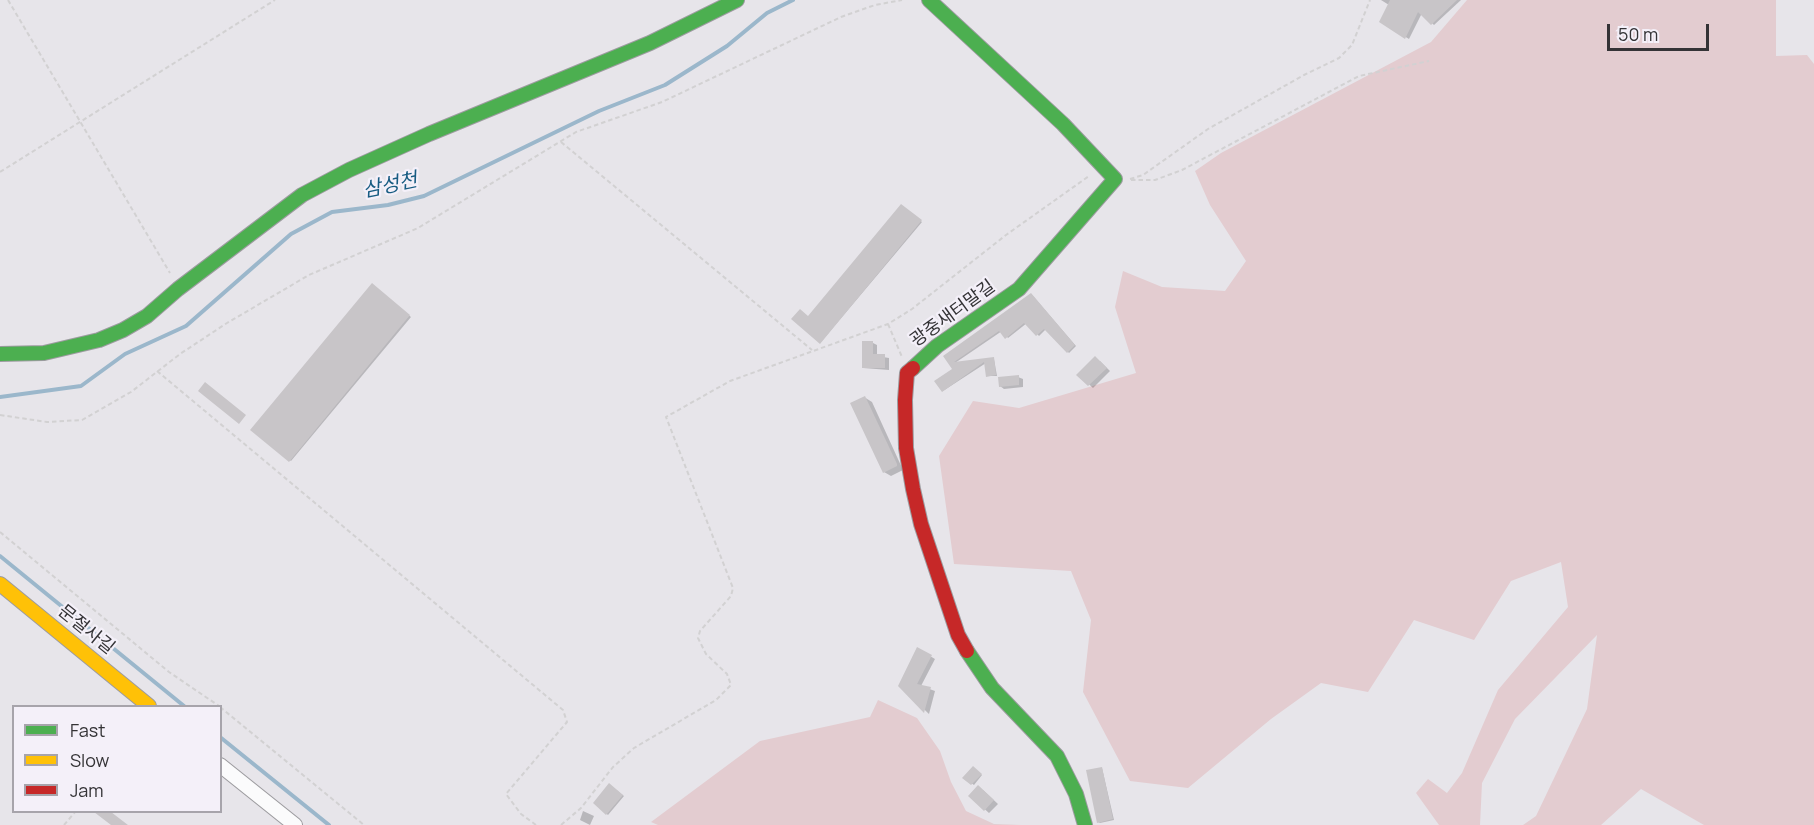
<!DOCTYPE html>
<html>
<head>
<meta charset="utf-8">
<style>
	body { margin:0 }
	#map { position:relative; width:1814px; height:825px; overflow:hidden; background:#e7e5ea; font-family:Manrope,sans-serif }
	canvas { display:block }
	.legend { position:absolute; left:12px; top:705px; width:210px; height:108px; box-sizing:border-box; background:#f4f0f9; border:2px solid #a7a4ab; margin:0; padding:8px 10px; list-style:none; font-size:18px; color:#343336 }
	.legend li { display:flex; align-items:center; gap:12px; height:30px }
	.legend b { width:30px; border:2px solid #a7a4ab }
	.scale { position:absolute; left:1607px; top:24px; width:102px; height:27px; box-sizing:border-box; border:3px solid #343336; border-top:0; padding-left:8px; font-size:18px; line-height:21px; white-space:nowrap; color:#343336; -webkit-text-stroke:4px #f4f0f9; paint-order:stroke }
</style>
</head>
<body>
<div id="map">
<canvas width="1814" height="825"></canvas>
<ul class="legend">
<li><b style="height:8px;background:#4caf50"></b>Fast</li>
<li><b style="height:8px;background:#ffc107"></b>Slow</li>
<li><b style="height:8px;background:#c62828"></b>Jam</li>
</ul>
<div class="scale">50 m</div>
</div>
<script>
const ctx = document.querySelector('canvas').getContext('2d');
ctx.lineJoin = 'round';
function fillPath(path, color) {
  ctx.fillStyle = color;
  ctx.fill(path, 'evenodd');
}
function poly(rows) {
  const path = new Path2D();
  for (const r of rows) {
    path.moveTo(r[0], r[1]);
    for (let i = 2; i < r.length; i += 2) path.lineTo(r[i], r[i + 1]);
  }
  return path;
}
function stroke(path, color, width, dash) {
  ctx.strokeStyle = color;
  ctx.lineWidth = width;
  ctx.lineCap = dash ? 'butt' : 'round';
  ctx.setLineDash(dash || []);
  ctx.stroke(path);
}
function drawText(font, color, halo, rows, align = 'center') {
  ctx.font = font + ' Manrope,"Noto Sans KR",sans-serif';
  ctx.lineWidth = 4.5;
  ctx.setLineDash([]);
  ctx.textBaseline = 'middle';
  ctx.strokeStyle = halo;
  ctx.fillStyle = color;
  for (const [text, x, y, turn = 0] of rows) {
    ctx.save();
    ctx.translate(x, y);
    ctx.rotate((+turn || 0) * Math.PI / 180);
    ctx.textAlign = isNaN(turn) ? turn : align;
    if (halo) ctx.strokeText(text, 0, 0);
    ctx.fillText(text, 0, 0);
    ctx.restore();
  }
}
const green = poly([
	[1467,0,1776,0,1776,56,1807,55,1814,64,1814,825,1704,825,1641,789,1601,825,1523,825,1536,816,1587,709,1597,635,1515,719,1482,783,1480,825,1439,825,1416,793,1428,779,1447,793,1462,773,1498,690,1568,607,1561,562,1511,581,1474,640,1414,620,1368,692,1321,683,1271,719,1188,788,1130,781,1083,692,1091,620,1071,571,954,564,939,456,973,401,1019,408,1136,373,1115,307,1123,271,1162,287,1225,291,1246,261,1210,205,1195,171,1221,153,1431,42],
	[878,700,917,718,940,751,951,782,966,811,994,824,1021,825,658,825,651,822,760,741,870,717]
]);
const shadow = poly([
	[1381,0,1461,0,1434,25,1422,13,1409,39,1381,22,1389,5],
	[901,206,922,222,821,342],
	[374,286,411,317,291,461,252,430],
	[1033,296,1076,346,1069,353,1046,329,1039,336,1027,323,1008,338,1002,331,955,363,994,359,997,376,987,376,986,363,943,391,954,369,945,357],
	[873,343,877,345,877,356,889,358,889,370,863,368],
	[1100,361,1110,371,1093,388,1079,375],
	[1018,377,1023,379,1023,387,1004,389,1000,386],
	[864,397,872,402,903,470,891,476,884,472],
	[918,649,935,659,921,686,935,691,929,714,900,686],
	[973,768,982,775,974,785,964,778],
	[1102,768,1114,820,1100,823,1098,822],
	[610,785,624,796,608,815,595,803],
	[983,790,998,804,989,813,970,796],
	[583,811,594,816,590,825,580,820]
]);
const stream = poly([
	[0,397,81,386,125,354,186,326,291,234,332,212,388,205,424,196,599,111,665,85,727,46,767,13,793,0],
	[0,556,184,706],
	[220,737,329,825]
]);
const building = poly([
	[1390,0,1457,0,1431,25,1418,12,1405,39,1379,22],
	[901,204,922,220,820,344,791,319,800,309,808,316],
	[372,283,410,315,289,462,250,430],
	[1031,293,1075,345,1067,353,1044,329,1036,336,1024,323,1005,339,999,331,954,362,994,357,996,375,986,377,984,362,942,392,934,381,952,369,943,356],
	[862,341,873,341,873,354,885,354,885,368,862,368],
	[1095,356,1107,368,1088,386,1076,375],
	[1019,375,1019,385,999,387,998,377],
	[205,382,246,415,239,424,198,391],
	[865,396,897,464,897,466,883,473,850,403],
	[917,647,932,655,917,684,931,687,924,713,898,686],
	[973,766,982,774,971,785,962,778],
	[1102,767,1113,819,1097,823,1086,770],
	[609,783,623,795,606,815,593,803],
	[978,785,994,800,984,811,968,796],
	[94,812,111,812,128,825,111,825]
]);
const path = poly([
	[8,0,170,273],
	[561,142,812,350],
	[0,172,275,0],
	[1130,179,1143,175,1208,129,1304,75,1339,58,1352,45,1370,0],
	[1131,180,1155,180,1182,170,1359,76,1429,61],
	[888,324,902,357],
	[157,371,563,710,567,722,506,794,521,814,536,825],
	[0,415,47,422,82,420,131,392,180,354,227,323,309,275,418,228,576,132,662,102,841,17,875,5,902,0],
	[0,532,169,672,219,706],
	[220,707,364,825],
	[64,825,75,812],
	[561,825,581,808,613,767,634,748,716,700,731,685,727,674,706,654,698,638,700,631,731,596,733,588,666,417,730,381,888,324,912,309,1006,235,1089,176]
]);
const street = poly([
	[220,765,295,825]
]);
const fast = poly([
	[0,354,44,353,99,340,123,330,147,316,178,289,302,195,349,170,429,134,650,43,737,0],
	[913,368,937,346,1019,289,1115,179,1063,124,929,0],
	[967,651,992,688,1057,756,1076,794,1085,825]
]);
const slow = poly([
	[0,584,149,706]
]);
const jam = poly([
	[913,368,907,373,905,400,906,448,913,489,921,524,958,635,967,651]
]);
const streetNames = [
	["광중새터말길",953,314,-36],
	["문절사길",86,630,39]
];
const waterNames = [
	["삼성천",390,186,-12]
];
fillPath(green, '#e3ccd0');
fillPath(shadow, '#0003');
stroke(stream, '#9bb7cb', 4);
fillPath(building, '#c8c5c8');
stroke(street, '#9c9b9f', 16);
stroke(fast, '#9c9b9f', 16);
stroke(slow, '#9c9b9f', 16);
stroke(jam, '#9c9b9f', 16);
stroke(path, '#d2d1d2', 2, [4.5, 3]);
stroke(street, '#fbfbfc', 14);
stroke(fast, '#4caf50', 14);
stroke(slow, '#ffc107', 14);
stroke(jam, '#c62828', 14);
drawText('18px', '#343336', '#f4f0f9', streetNames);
drawText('italic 20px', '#185c82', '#f4f0f9', waterNames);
</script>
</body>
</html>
